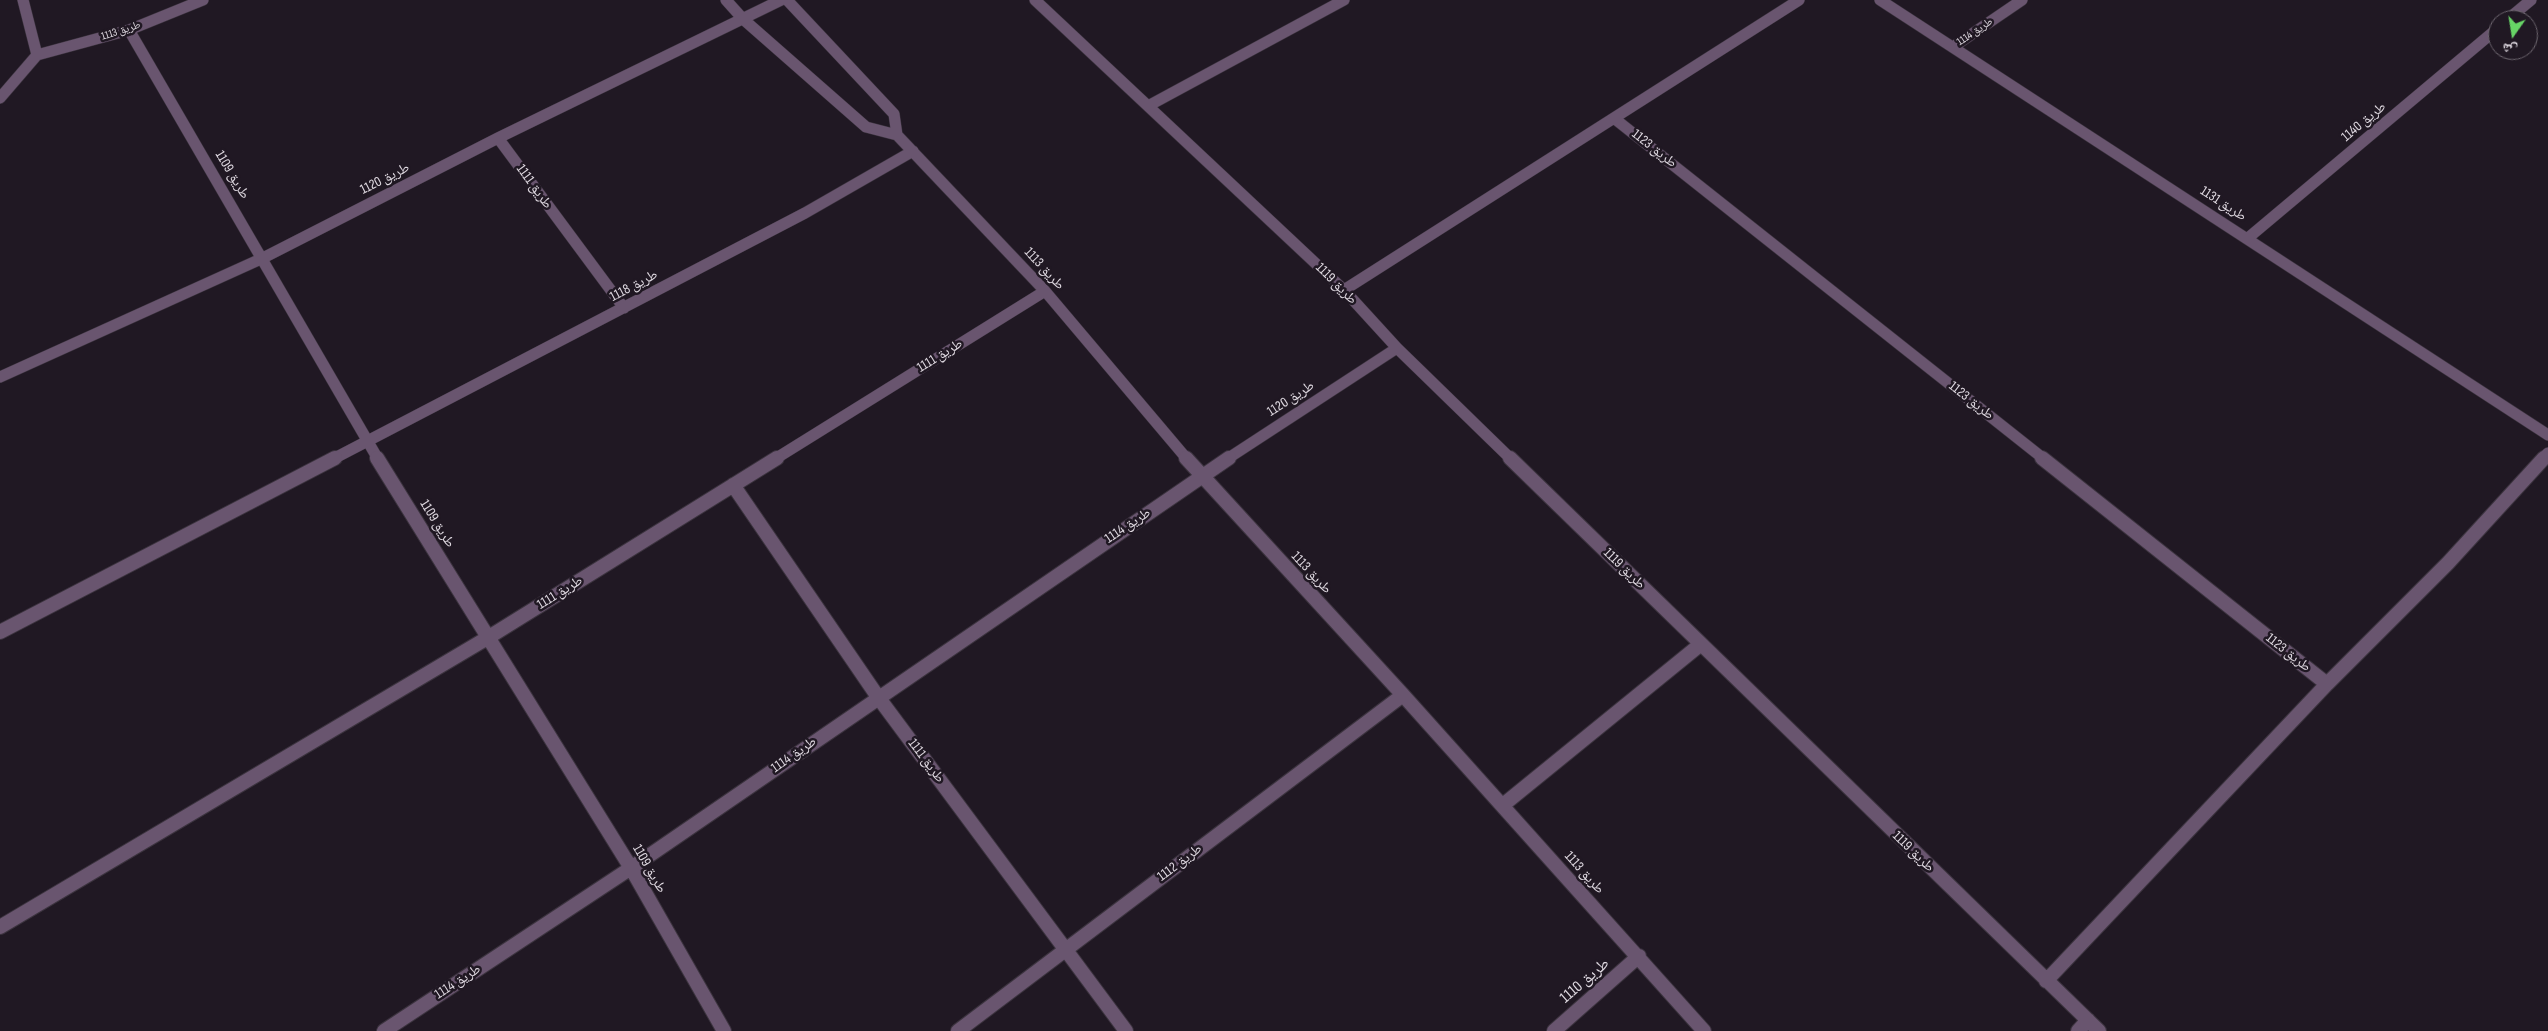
<!DOCTYPE html>
<html>
<head>
<meta charset="utf-8">
<style>
	body { margin:0 }
	#map { position:relative; width:2548px; height:1031px; overflow:hidden; background:#201823; font-family:"Sofia Sans Condensed","Noto Naskh Arabic",sans-serif }
	canvas { display:block }
	.north { position:absolute; left:2488px; top:10px; width:50px; height:50px; box-sizing:border-box; background:#201823; border:1px solid #6d666f; border-radius:50%; rotate:193deg; font-size:14px; font-weight:700; line-height:20px; text-align:center; color:#e0dae2 }
	.north::after { content:''; display:block; margin:auto; width:18px; height:22px; background:#67d466; clip-path:polygon(50% 0,100% 100%,50% 72%,0 100%) }
</style>
</head>
<body>
<div id="map">
<canvas width="2548" height="1031"></canvas>
<div class="north">ش</div>
</div>
<script>
const ctx = document.querySelector('canvas').getContext('2d');
ctx.lineJoin = 'round';
function poly(rows) {
  const path = new Path2D();
  for (const r of rows) {
    path.moveTo(r[0], r[1]);
    for (let i = 2; i < r.length; i += 2) path.lineTo(r[i], r[i + 1]);
  }
  return path;
}
function stroke(path, color, width, dash) {
  ctx.strokeStyle = color;
  ctx.lineWidth = width;
  ctx.lineCap = dash ? 'butt' : 'round';
  ctx.setLineDash(dash || []);
  ctx.stroke(path);
}
function drawText(font, color, halo, rows, align = 'center') {
  ctx.font = font + ' "Sofia Sans Condensed","Noto Naskh Arabic",sans-serif';
  ctx.lineWidth = 5;
  ctx.setLineDash([]);
  ctx.textBaseline = 'middle';
  ctx.strokeStyle = halo;
  ctx.fillStyle = color;
  for (const [text, x, y, turn = 0] of rows) {
    ctx.save();
    ctx.translate(x, y);
    ctx.rotate((+turn || 0) * Math.PI / 180);
    ctx.textAlign = isNaN(turn) ? turn : align;
    if (halo) ctx.strokeText(text, 0, 0);
    ctx.fillText(text, 0, 0);
    ctx.restore();
  }
}
const minorFar1 = poly([
	[726,0,743,19,866,127,897,135,1045,291,1187,459],
	[787,0,894,114,897,135],
	[1035,0,1344,290,1397,348,1511,459],
	[1880,0,2548,435],
	[2507,20,2531,0],
	[129,30,378,459],
	[1953,47,2022,0],
	[37,55,129,30,203,0],
	[0,98,37,55,23,0],
	[1148,106,1344,0],
	[1615,119,2044,459],
	[498,138,624,308],
	[2248,238,2498,28],
	[1344,290,1799,0],
	[0,377,263,258,498,138,781,0],
	[333,459,805,213,913,151],
	[775,459,1045,291],
	[1227,459,1397,348],
	[2542,459,2548,453]
]);
const minor = poly([
	[377,458,631,868,724,1031],
	[1186,458,1403,695,1704,1031],
	[1510,458,2099,1031],
	[2042,458,2327,684],
	[733,485,878,697,1126,1031],
	[0,632,335,458],
	[1503,805,1701,644],
	[0,927,489,637,777,458],
	[2046,981,2327,684,2448,563,2544,458],
	[384,1031,631,868,1229,458],
	[958,1031,1403,695],
	[1554,1031,1639,956],
	[2078,1031,2088,1020]
]);
const farStreetnames = [
	["طريق 1113",121,31,-18],
	["طريق 1114",1975,32,-34]
];
const streetNames = [
	["طريق 1140",2364,122,-40],
	["طريق 1123",1654,149,38],
	["طريق 1109",232,175,59],
	["طريق 1120",385,179,-27],
	["طريق 1111",534,187,54],
	["طريق 1131",2223,204,33],
	["طريق 1113",1044,269,47],
	["طريق 1119",1336,284,45],
	["طريق 1118",634,286,-28],
	["طريق 1111",940,356,-32],
	["طريق 1120",1291,399,-33],
	["طريق 1123",1971,401,38],
	["طريق 1109",437,524,58],
	["طريق 1114",1128,526,-34],
	["طريق 1119",1624,569,44],
	["طريق 1113",1311,573,47],
	["طريق 1111",560,593,-32],
	["طريق 1123",2288,653,38],
	["طريق 1114",794,755,-35],
	["طريق 1111",926,761,53],
	["طريق 1119",1913,852,44],
	["طريق 1112",1180,863,-37],
	["طريق 1109",649,869,60],
	["طريق 1113",1584,873,48],
	["طريق 1114",458,982,-33]
];
const nearStreetnames = [
	["طريق 1110",1585,981,-41]
];
stroke(minorFar1, '#3b333e', 12);
stroke(minor, '#3b333e', 16);
stroke(minorFar1, '#69556f', 11);
stroke(minor, '#69556f', 14);
drawText('11px', '#e0dae2', '#201823', farStreetnames);
drawText('14px', '#e0dae2', '#201823', streetNames);
drawText('16px', '#e0dae2', '#201823', nearStreetnames);
</script>
</body>
</html>
